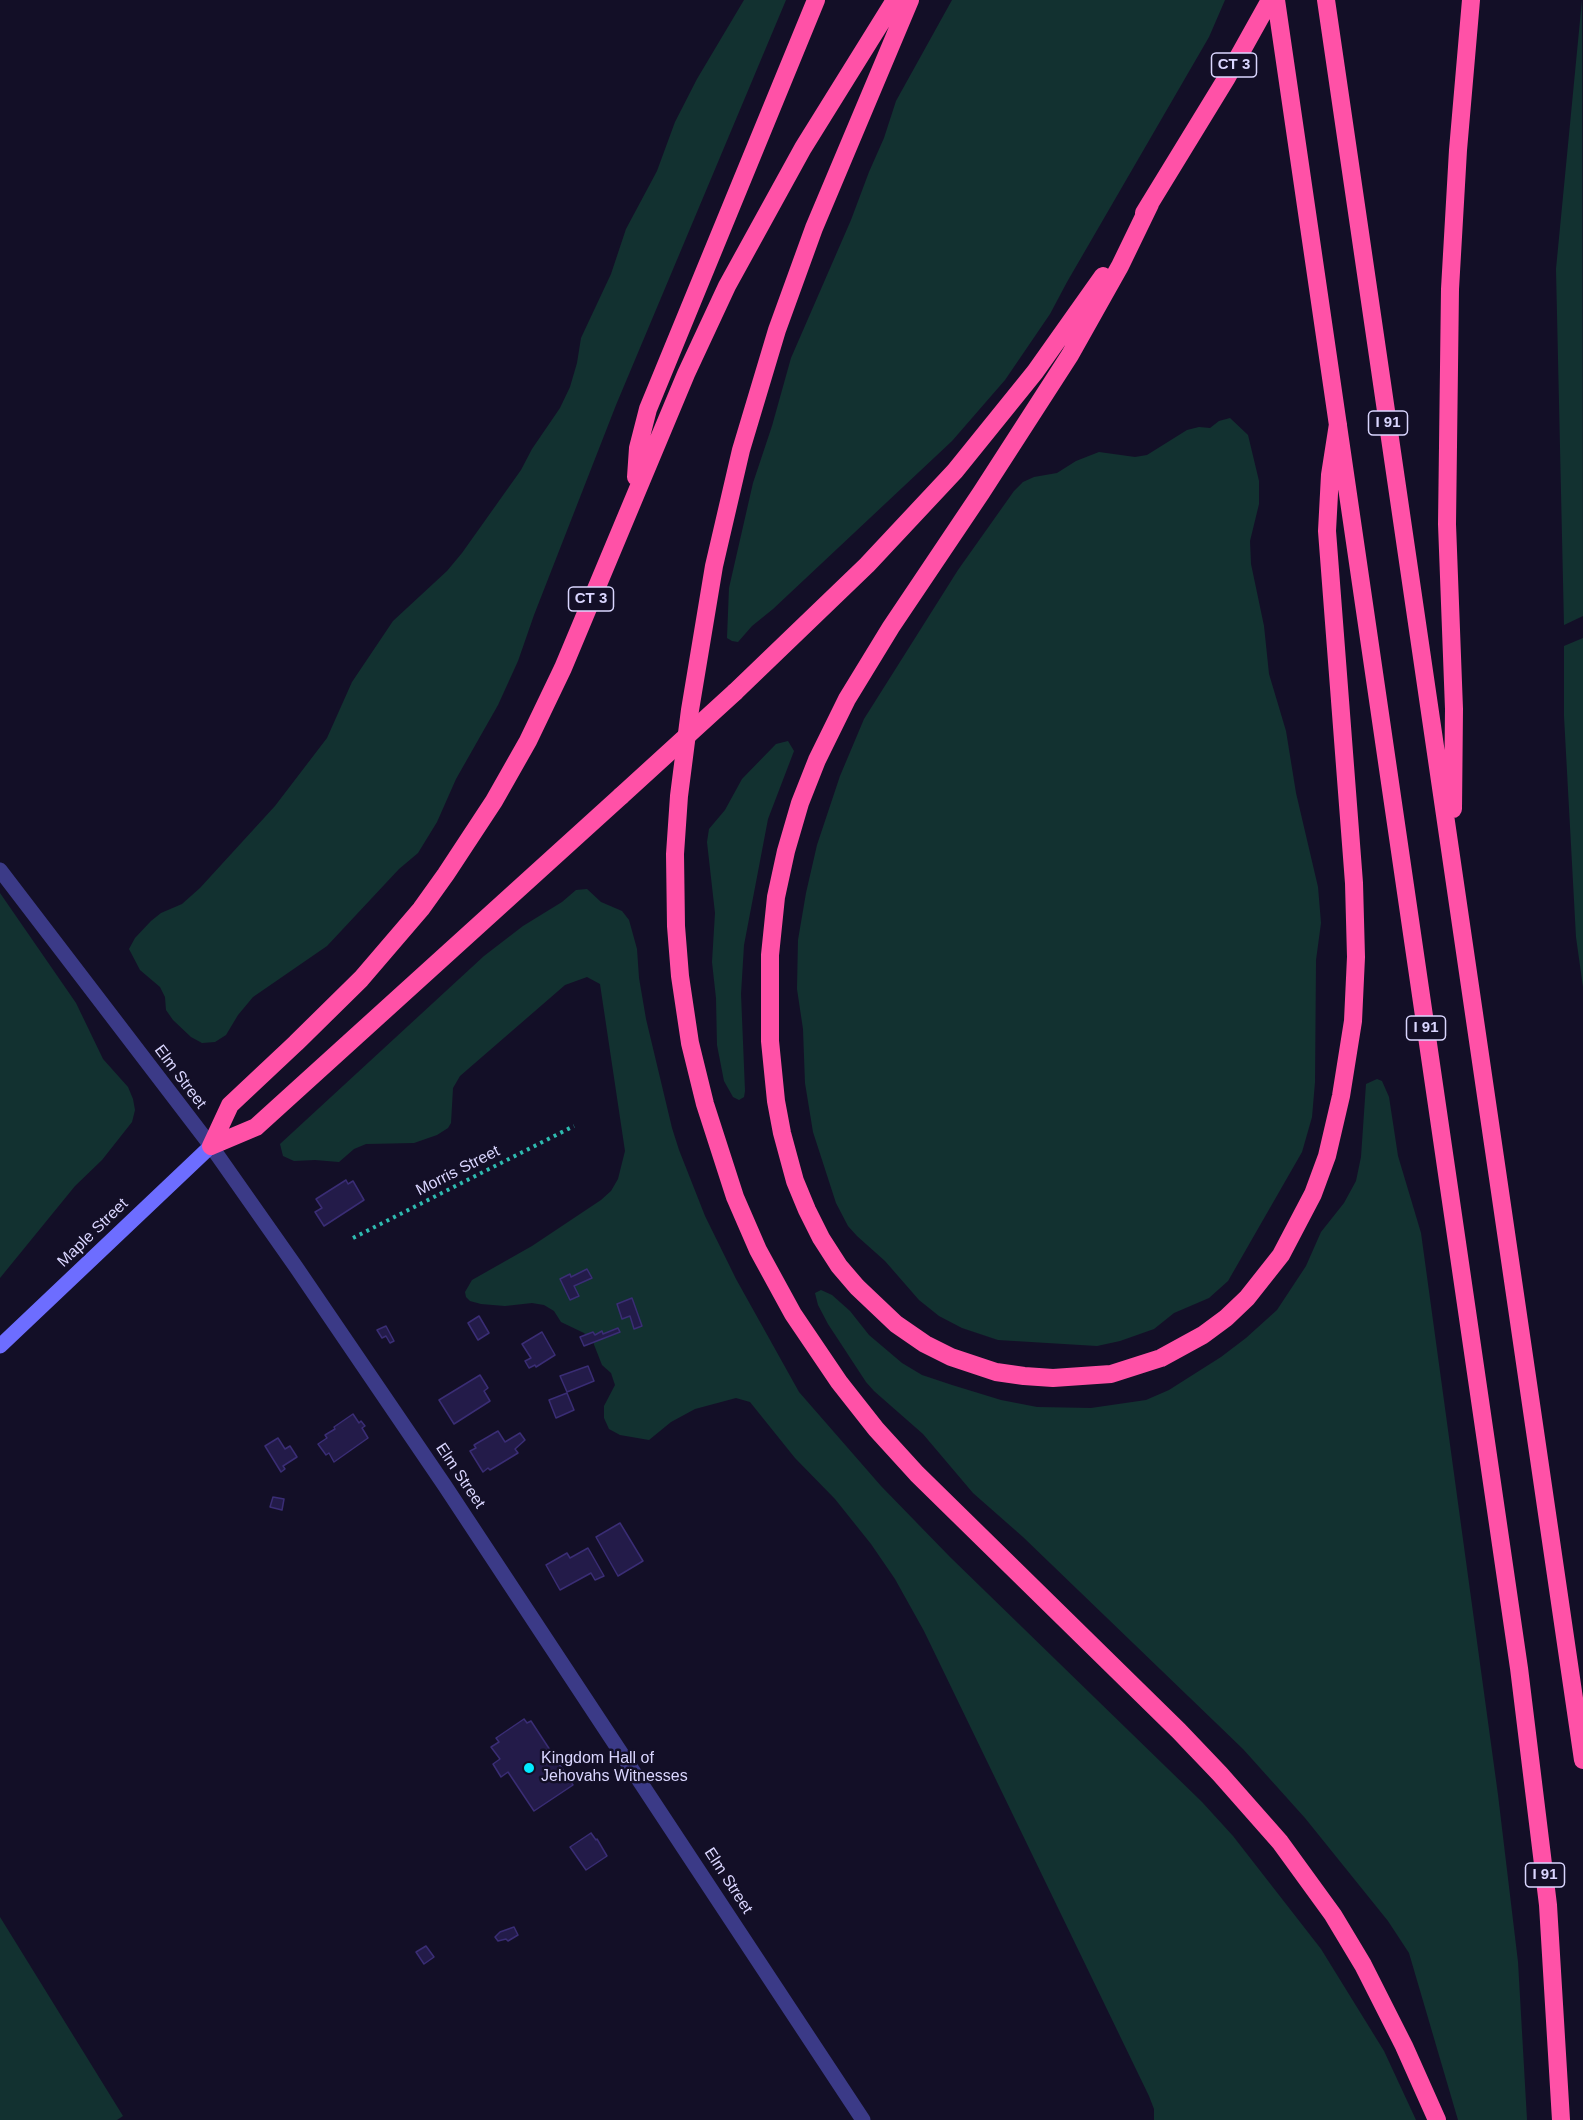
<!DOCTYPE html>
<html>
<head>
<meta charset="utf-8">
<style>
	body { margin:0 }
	canvas { display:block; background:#130f27 }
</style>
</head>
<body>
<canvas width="1583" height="2120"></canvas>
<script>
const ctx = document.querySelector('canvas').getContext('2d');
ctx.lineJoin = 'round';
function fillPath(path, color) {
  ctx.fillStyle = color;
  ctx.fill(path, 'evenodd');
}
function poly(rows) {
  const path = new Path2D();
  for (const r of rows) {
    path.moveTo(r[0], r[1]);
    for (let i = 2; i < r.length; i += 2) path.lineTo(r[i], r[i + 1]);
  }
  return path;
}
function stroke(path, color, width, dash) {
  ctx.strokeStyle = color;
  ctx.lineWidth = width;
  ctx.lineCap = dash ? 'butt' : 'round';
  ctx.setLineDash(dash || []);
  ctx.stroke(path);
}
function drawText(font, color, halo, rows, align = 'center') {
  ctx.font = font + ' Arial,sans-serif';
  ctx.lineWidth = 5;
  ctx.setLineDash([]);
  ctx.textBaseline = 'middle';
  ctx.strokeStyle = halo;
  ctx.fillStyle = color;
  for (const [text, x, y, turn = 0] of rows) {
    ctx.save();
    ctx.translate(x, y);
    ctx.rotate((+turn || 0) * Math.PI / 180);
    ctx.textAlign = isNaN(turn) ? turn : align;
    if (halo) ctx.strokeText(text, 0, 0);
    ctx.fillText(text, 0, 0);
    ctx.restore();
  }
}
const green = poly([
	[744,0,786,0,616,405,534,615,518,661,498,705,456,779,437,822,418,853,399,869,327,946,253,997,238,1015,226,1035,215,1042,202,1043,191,1037,173,1020,166,1010,165,997,160,987,140,970,129,949,135,938,151,921,161,913,182,904,200,888,275,806,327,738,352,682,393,621,447,571,462,553,521,470,532,449,560,408,570,387,577,363,581,338,611,274,626,229,657,171,675,122,697,79],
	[952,0,1225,0,1209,37,1067,282,1050,314,1005,380,952,441,773,609,752,626,738,642,732,641,727,638,729,588,753,483,772,426,791,358,851,220,869,172,884,138,896,101],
	[1582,0,1583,616,1564,625,1556,269],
	[1230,418,1248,435,1259,481,1259,504,1250,541,1251,564,1264,626,1269,674,1286,731,1296,793,1318,887,1321,923,1316,960,1315,1082,1312,1117,1302,1152,1228,1281,1209,1298,1174,1313,1154,1329,1120,1341,1097,1346,998,1340,962,1328,939,1316,919,1300,885,1261,857,1236,848,1226,836,1203,813,1132,805,1083,803,1029,797,989,798,940,806,893,817,845,840,776,864,719,958,570,1014,491,1023,482,1034,477,1057,473,1076,461,1099,452,1135,457,1147,455,1187,430,1199,427,1210,428,1219,421],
	[1583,638,1583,987,1576,937,1564,716,1564,646],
	[788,741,794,751,768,819,744,945,741,994,745,1091,744,1097,739,1100,733,1097,724,1081,717,1045,716,998,712,962,715,913,707,842,709,829,725,810,742,779,776,744],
	[587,889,601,902,622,911,629,920,637,949,639,978,646,1019,672,1128,679,1150,705,1216,736,1279,799,1392,881,1486,950,1557,1202,1802,1233,1836,1321,1949,1384,2051,1416,2120,1154,2120,1154,2109,1149,2096,924,1631,895,1579,871,1544,835,1499,795,1458,750,1402,736,1398,695,1409,671,1422,649,1440,620,1435,609,1429,604,1418,604,1406,615,1385,611,1373,602,1365,593,1342,584,1333,561,1322,554,1311,544,1305,532,1303,505,1306,481,1304,470,1301,466,1297,465,1292,472,1280,532,1246,601,1200,611,1191,618,1179,625,1151,600,984,587,977,565,985,460,1076,453,1088,451,1123,448,1128,437,1135,414,1143,366,1144,354,1149,339,1162,315,1160,294,1161,283,1156,280,1144,484,956,523,926,562,902,576,890],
	[0,893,76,1003,103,1059,128,1087,133,1099,135,1110,132,1122,102,1160,75,1186,0,1278],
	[1377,1079,1382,1081,1389,1097,1398,1156,1421,1233,1498,1795,1518,1962,1527,2120,1458,2120,1409,1953,1388,1921,1305,1818,1243,1749,1023,1537,973,1493,923,1434,874,1391,866,1382,828,1324,818,1305,815,1293,821,1290,832,1295,850,1311,869,1335,902,1363,922,1375,952,1385,1001,1400,1037,1407,1091,1408,1146,1400,1169,1390,1221,1357,1246,1338,1277,1310,1306,1266,1321,1232,1344,1203,1356,1181,1361,1157,1366,1084],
	[0,1917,123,2116,117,2120,0,2120]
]);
const building = poly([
	[346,1180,348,1184,353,1181,364,1200,324,1226,315,1212,322,1208,316,1199,346,1180],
	[587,1269,592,1278,574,1286,579,1296,570,1300,560,1279,570,1274,571,1277,587,1269],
	[632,1298,642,1326,634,1329,630,1316,622,1319,617,1304,632,1298],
	[479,1316,489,1333,478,1340,468,1323,479,1316],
	[386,1326,394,1341,390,1343,386,1336,382,1338,377,1330,386,1326],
	[618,1328,620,1332,584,1346,580,1337,593,1332,595,1335,602,1331,603,1334,618,1328],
	[542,1332,555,1355,536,1367,535,1365,529,1368,525,1361,531,1358,522,1344,542,1332],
	[588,1366,594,1381,567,1392,560,1376,588,1366],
	[480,1375,488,1388,484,1391,490,1401,454,1424,439,1400,480,1375],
	[567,1393,574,1410,556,1418,549,1400,567,1393],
	[353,1414,359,1423,361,1421,365,1426,362,1428,368,1438,334,1462,329,1453,326,1455,318,1444,327,1438,325,1435,335,1429,334,1427,353,1414],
	[498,1431,505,1442,520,1433,525,1440,515,1449,518,1453,490,1470,488,1468,483,1472,470,1451,476,1448,474,1445,498,1431],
	[278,1438,285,1449,290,1446,297,1457,283,1466,285,1469,281,1472,265,1446,278,1438],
	[273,1497,284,1499,282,1510,270,1507,273,1497],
	[620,1523,643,1561,618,1576,596,1537,620,1523],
	[588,1548,604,1576,595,1580,591,1573,560,1590,546,1565,567,1553,570,1558,588,1548],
	[524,1719,527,1723,531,1721,573,1785,534,1811,508,1772,501,1777,493,1764,500,1759,491,1747,499,1742,496,1738,524,1719],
	[591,1833,596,1840,597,1839,607,1856,586,1870,570,1847,591,1833],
	[514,1927,518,1935,508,1941,506,1939,498,1941,495,1937,500,1932,514,1927],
	[426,1946,434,1957,424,1964,416,1952,426,1946]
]);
const path = poly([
	[353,1238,574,1126]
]);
const minor = poly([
	[0,870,211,1146,296,1267,445,1486,863,2120]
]);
const secondary = poly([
	[0,1346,211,1146]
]);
const motorway = poly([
	[910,0,814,228,777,330,741,450,714,566,690,710,679,796,675,854,676,926,680,976,690,1043,705,1104,735,1197,758,1250,793,1314,839,1382,876,1429,917,1474,1179,1731,1220,1774,1280,1842,1333,1915,1363,1965,1404,2046,1437,2120],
	[1276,0,1519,1668,1548,1905,1561,2120],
	[1326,0,1583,1760],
	[1150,204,1120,266,1070,355,981,493,891,627,847,699,817,760,800,803,786,851,776,897,770,955,770,1041,776,1101,782,1133,795,1181,807,1210,821,1238,839,1266,857,1287,896,1324,925,1344,951,1357,996,1372,1024,1376,1053,1378,1111,1374,1161,1358,1203,1335,1226,1318,1247,1298,1281,1255,1313,1194,1327,1156,1341,1096,1353,1021,1356,957,1354,883,1327,531,1330,475,1338,424],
	[1144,213,1226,79,1270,0],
	[636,477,638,448,648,409,816,0],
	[735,692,867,565,955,471,1035,372,1103,276],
	[1453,809,1454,709,1447,524,1450,289,1458,150,1471,0],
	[211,1146,230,1105,296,1043,361,979,421,909,446,874,494,801,528,741,563,668,686,374,727,286,803,148,895,0],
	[211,1146,256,1127,621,796]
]);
const motorwayBridge = poly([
	[621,796,735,692]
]);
const markers = [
	[529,1768,6,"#02eaff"]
];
const shields = [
	[1234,65,45],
	[1388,423,39],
	[591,599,45],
	[1426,1028,39],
	[1545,1875,39]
];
const shieldNames = [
	["CT 3",1234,65],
	["I 91",1388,423],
	["CT 3",591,599],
	["I 91",1426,1028],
	["I 91",1545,1875]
];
const streetNames = [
	["Elm Street",180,1077,53],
	["Morris Street",458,1171,-27],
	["Maple Street",93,1233,-44],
	["Elm Street",460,1476,56],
	["Elm Street",728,1881,57]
];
const poiNames = [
	["Kingdom Hall of",541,1759],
	["Jehovahs Witnesses",541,1777]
];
fillPath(green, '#123130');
fillPath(building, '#231b49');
stroke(building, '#3a2d75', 1.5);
stroke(path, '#2ebbb0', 4, [3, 4.5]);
stroke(minor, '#3b3a87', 15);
stroke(secondary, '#6d6dff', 15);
stroke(motorway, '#ff51a7', 18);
stroke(motorwayBridge, '#ff51a7', 18);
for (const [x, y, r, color] of markers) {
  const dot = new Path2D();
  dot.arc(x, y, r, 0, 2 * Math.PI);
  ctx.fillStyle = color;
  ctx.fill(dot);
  stroke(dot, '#130f27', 2);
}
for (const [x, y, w] of shields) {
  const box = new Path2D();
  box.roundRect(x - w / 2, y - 12, w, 24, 4.5);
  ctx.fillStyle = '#130f27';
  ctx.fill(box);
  stroke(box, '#dad6ff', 1.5);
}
drawText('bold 15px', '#dad6ff', null, shieldNames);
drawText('16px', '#dad6ff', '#130f27', streetNames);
drawText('16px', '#dad6ff', '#130f27', poiNames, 'left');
</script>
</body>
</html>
